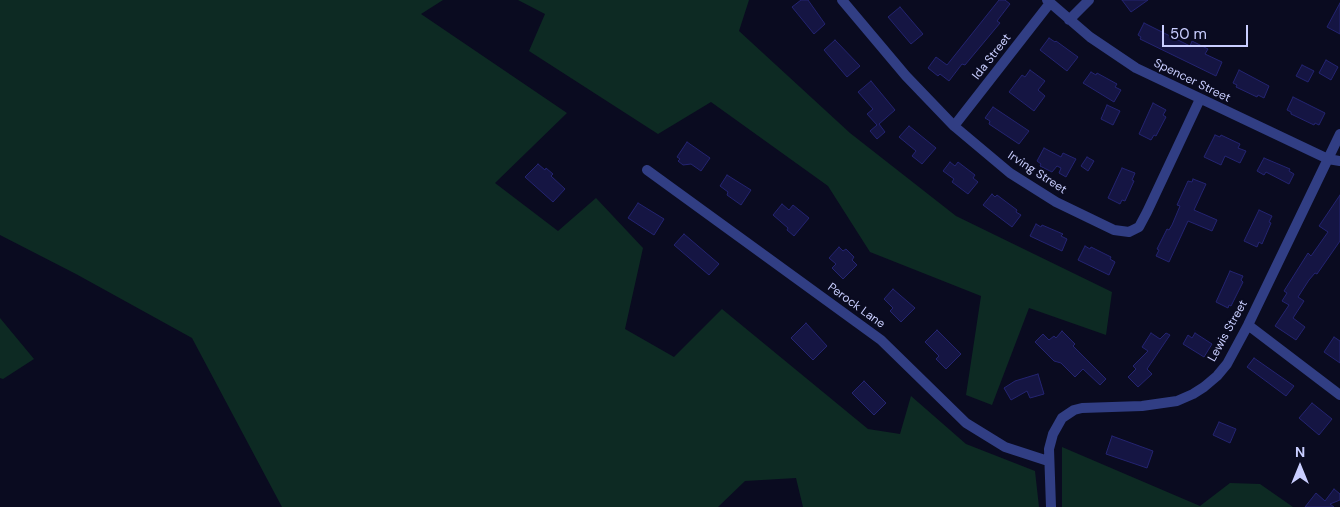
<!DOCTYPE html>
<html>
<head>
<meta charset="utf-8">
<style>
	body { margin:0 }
	#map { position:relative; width:1340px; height:507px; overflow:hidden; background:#0a0b20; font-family:"DM Sans",sans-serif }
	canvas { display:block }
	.north { position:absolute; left:1275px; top:442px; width:50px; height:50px; -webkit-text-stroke:4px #0a0b20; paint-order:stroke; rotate:0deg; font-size:14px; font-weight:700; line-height:20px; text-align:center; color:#c9ceff }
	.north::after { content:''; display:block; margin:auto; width:18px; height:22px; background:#c9ceff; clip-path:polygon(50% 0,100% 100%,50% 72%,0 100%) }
	.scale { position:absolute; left:1162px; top:25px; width:86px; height:22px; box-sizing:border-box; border:2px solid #c9ceff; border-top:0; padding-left:6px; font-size:15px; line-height:18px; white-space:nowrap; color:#c9ceff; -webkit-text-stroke:4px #0a0b20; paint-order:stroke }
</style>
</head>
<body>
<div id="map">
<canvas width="1340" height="507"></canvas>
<div class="north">N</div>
<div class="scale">50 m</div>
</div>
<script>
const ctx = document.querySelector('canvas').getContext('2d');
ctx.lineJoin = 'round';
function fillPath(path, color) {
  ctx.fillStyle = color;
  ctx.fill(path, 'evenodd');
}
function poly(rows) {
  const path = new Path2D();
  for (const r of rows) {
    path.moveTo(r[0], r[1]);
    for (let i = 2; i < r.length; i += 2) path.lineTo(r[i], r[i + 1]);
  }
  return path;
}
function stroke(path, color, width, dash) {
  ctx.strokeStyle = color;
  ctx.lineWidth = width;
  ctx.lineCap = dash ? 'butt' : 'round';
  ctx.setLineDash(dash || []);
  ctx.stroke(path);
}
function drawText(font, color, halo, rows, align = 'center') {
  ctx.font = font + ' "DM Sans",sans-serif';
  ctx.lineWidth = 4;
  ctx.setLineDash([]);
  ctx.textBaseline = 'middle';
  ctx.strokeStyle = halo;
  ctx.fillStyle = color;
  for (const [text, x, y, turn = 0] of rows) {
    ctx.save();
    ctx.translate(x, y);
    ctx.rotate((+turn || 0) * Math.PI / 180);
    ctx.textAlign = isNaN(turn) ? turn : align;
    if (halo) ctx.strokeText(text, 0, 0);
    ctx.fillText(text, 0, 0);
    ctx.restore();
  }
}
const green = poly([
	[0,0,443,0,421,14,567,113,495,183,558,231,596,198,643,248,625,329,674,357,722,309,868,429,900,434,911,396,966,444,1035,471,1039,507,803,507,796,478,745,481,718,507,282,507,192,338,76,274,0,235],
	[518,0,749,0,739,31,850,133,956,216,1112,292,1106,335,1029,308,992,405,966,395,981,296,870,252,828,186,711,102,658,134,529,51,545,14],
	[0,318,34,359,3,379,0,378],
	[1062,447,1200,506,1230,483,1260,484,1293,507,1062,507]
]);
const building = poly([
	[801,0,808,0,825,24,814,34,792,7,801,0],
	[999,0,1005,0,1010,4,997,21,1000,23,965,65,962,64,949,81,940,74,938,76,928,68,936,57,947,65,999,0],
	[1122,0,1148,0,1131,12,1122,0],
	[1340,3,1340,34,1327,27,1340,3],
	[900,7,923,34,911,44,888,17,900,7],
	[1144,23,1190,46,1192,41,1208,49,1205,54,1222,62,1216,76,1140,39,1141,37,1138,35,1144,23],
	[1049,38,1055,42,1056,41,1078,57,1067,71,1040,50,1049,38],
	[835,40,860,66,847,77,824,50,835,40],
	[1326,60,1338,67,1331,80,1319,73,1326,60],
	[1302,65,1314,71,1308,82,1296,76,1302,65],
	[1030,70,1045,81,1038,90,1045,96,1034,111,1009,92,1022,75,1025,77,1030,70],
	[1239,70,1269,86,1264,98,1258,95,1257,97,1236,87,1237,85,1233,83,1239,70],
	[1091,72,1096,75,1097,73,1117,84,1115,87,1121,90,1114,102,1083,83,1091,72],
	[871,81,895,110,879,124,885,132,877,139,870,131,877,125,867,114,873,109,858,92,871,81],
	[1293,97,1325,113,1319,125,1315,123,1314,125,1291,114,1291,112,1287,110,1293,97],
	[1153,103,1166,110,1163,115,1166,117,1156,136,1154,135,1151,140,1139,134,1153,103],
	[1107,105,1120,111,1113,125,1101,119,1107,105],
	[993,107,1029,131,1019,144,989,124,990,121,985,118,993,107],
	[909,126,936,148,922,164,912,156,916,151,899,137,909,126],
	[1215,135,1220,137,1221,135,1240,144,1238,148,1246,151,1240,163,1225,156,1221,165,1204,157,1215,135],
	[687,142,710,158,701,171,691,164,683,165,678,161,680,159,677,157,687,142],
	[1044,148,1061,157,1063,153,1076,159,1066,177,1059,173,1061,168,1057,166,1052,172,1040,166,1041,164,1037,161,1044,148],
	[1087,157,1094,161,1088,171,1081,166,1087,157],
	[1264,158,1290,169,1289,171,1294,174,1289,184,1266,172,1264,175,1257,171,1264,158],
	[950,162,955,166,958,162,975,175,973,178,978,182,968,194,952,182,954,179,943,171,950,162],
	[538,164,545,170,546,168,553,174,551,176,565,189,553,202,525,177,538,164],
	[1122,168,1135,173,1132,180,1134,181,1125,201,1122,200,1120,204,1108,198,1122,168],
	[727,175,751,190,741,205,727,195,728,192,720,186,727,175],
	[1193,179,1206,184,1194,210,1217,220,1212,231,1188,221,1169,262,1156,256,1159,250,1157,249,1167,229,1169,230,1172,225,1180,206,1177,205,1188,181,1192,182,1193,179],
	[992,194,995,197,997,195,1017,210,1016,212,1021,215,1012,227,983,205,992,194],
	[1340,195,1340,241,1317,274,1315,273,1309,280,1298,297,1304,301,1293,318,1305,327,1296,340,1275,326,1289,305,1282,301,1287,293,1284,291,1308,253,1311,256,1328,232,1319,226,1340,195],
	[638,203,664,219,654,235,628,218,638,203],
	[782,204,789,210,793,205,809,218,794,236,787,230,788,228,773,215,782,204],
	[1259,210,1272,216,1269,222,1271,223,1262,244,1259,242,1257,247,1244,241,1259,210],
	[1036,224,1041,227,1042,225,1063,234,1061,236,1067,239,1062,251,1030,236,1036,224],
	[684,234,719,264,709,275,674,245,684,234],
	[1085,246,1090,249,1091,247,1111,257,1110,259,1115,262,1109,275,1078,260,1085,246],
	[839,247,843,251,846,249,854,257,852,260,857,265,843,279,832,268,836,264,829,258,839,247],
	[1230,271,1243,276,1241,280,1243,282,1231,306,1229,305,1228,308,1216,302,1230,271],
	[893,289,915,308,901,322,890,311,893,308,884,299,893,289],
	[806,323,827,346,813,360,791,338,806,323],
	[937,330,961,354,946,369,936,359,939,356,925,342,937,330],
	[1062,331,1075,344,1073,346,1106,379,1100,385,1083,369,1075,377,1061,363,1054,361,1035,342,1043,334,1049,340,1054,336,1056,338,1062,331],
	[1151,333,1160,339,1166,333,1170,335,1147,369,1152,374,1138,387,1128,377,1136,369,1133,366,1148,351,1142,347,1151,333],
	[1195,333,1212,344,1204,357,1183,344,1188,335,1192,338,1195,333],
	[1334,337,1340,341,1340,363,1324,352,1334,337],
	[1254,358,1294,386,1286,396,1247,367,1254,358],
	[1038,374,1044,394,1030,398,1027,391,1011,400,1004,388,1015,381,1038,374],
	[864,381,886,403,874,415,852,393,864,381],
	[1312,403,1332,419,1319,435,1299,418,1312,403],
	[1219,422,1236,429,1230,443,1213,435,1219,422],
	[1112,436,1153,451,1147,468,1106,454,1112,436],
	[1334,489,1340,494,1340,500,1330,504,1334,507,1305,507,1316,493,1325,501,1334,489]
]);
const minor = poly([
	[842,0,906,76,954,126,1010,173,1056,202,1114,230,1129,232,1139,227,1147,212,1200,99],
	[1047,0,1090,37,1136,68,1328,159,1340,161],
	[1069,20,1089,0],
	[954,126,1050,3],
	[647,170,881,340,966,423,1005,447,1048,461],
	[1248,325,1340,395],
	[1051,507,1049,449,1053,434,1062,418,1074,410,1082,408,1142,406,1177,401,1193,394,1204,387,1217,376,1227,364,1248,325,1340,134]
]);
const streetNames = [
	["Ida Street",992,57,-52],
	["Spencer Street",1192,81,26],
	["Irving Street",1037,173,33],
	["Perock Lane",856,306,36],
	["Lewis Street",1228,331,-61]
];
fillPath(green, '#0d2a23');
fillPath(building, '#151543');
stroke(building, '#242471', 1);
stroke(minor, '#313e84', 10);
drawText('12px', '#c9ceff', '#0a0b20', streetNames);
</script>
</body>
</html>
